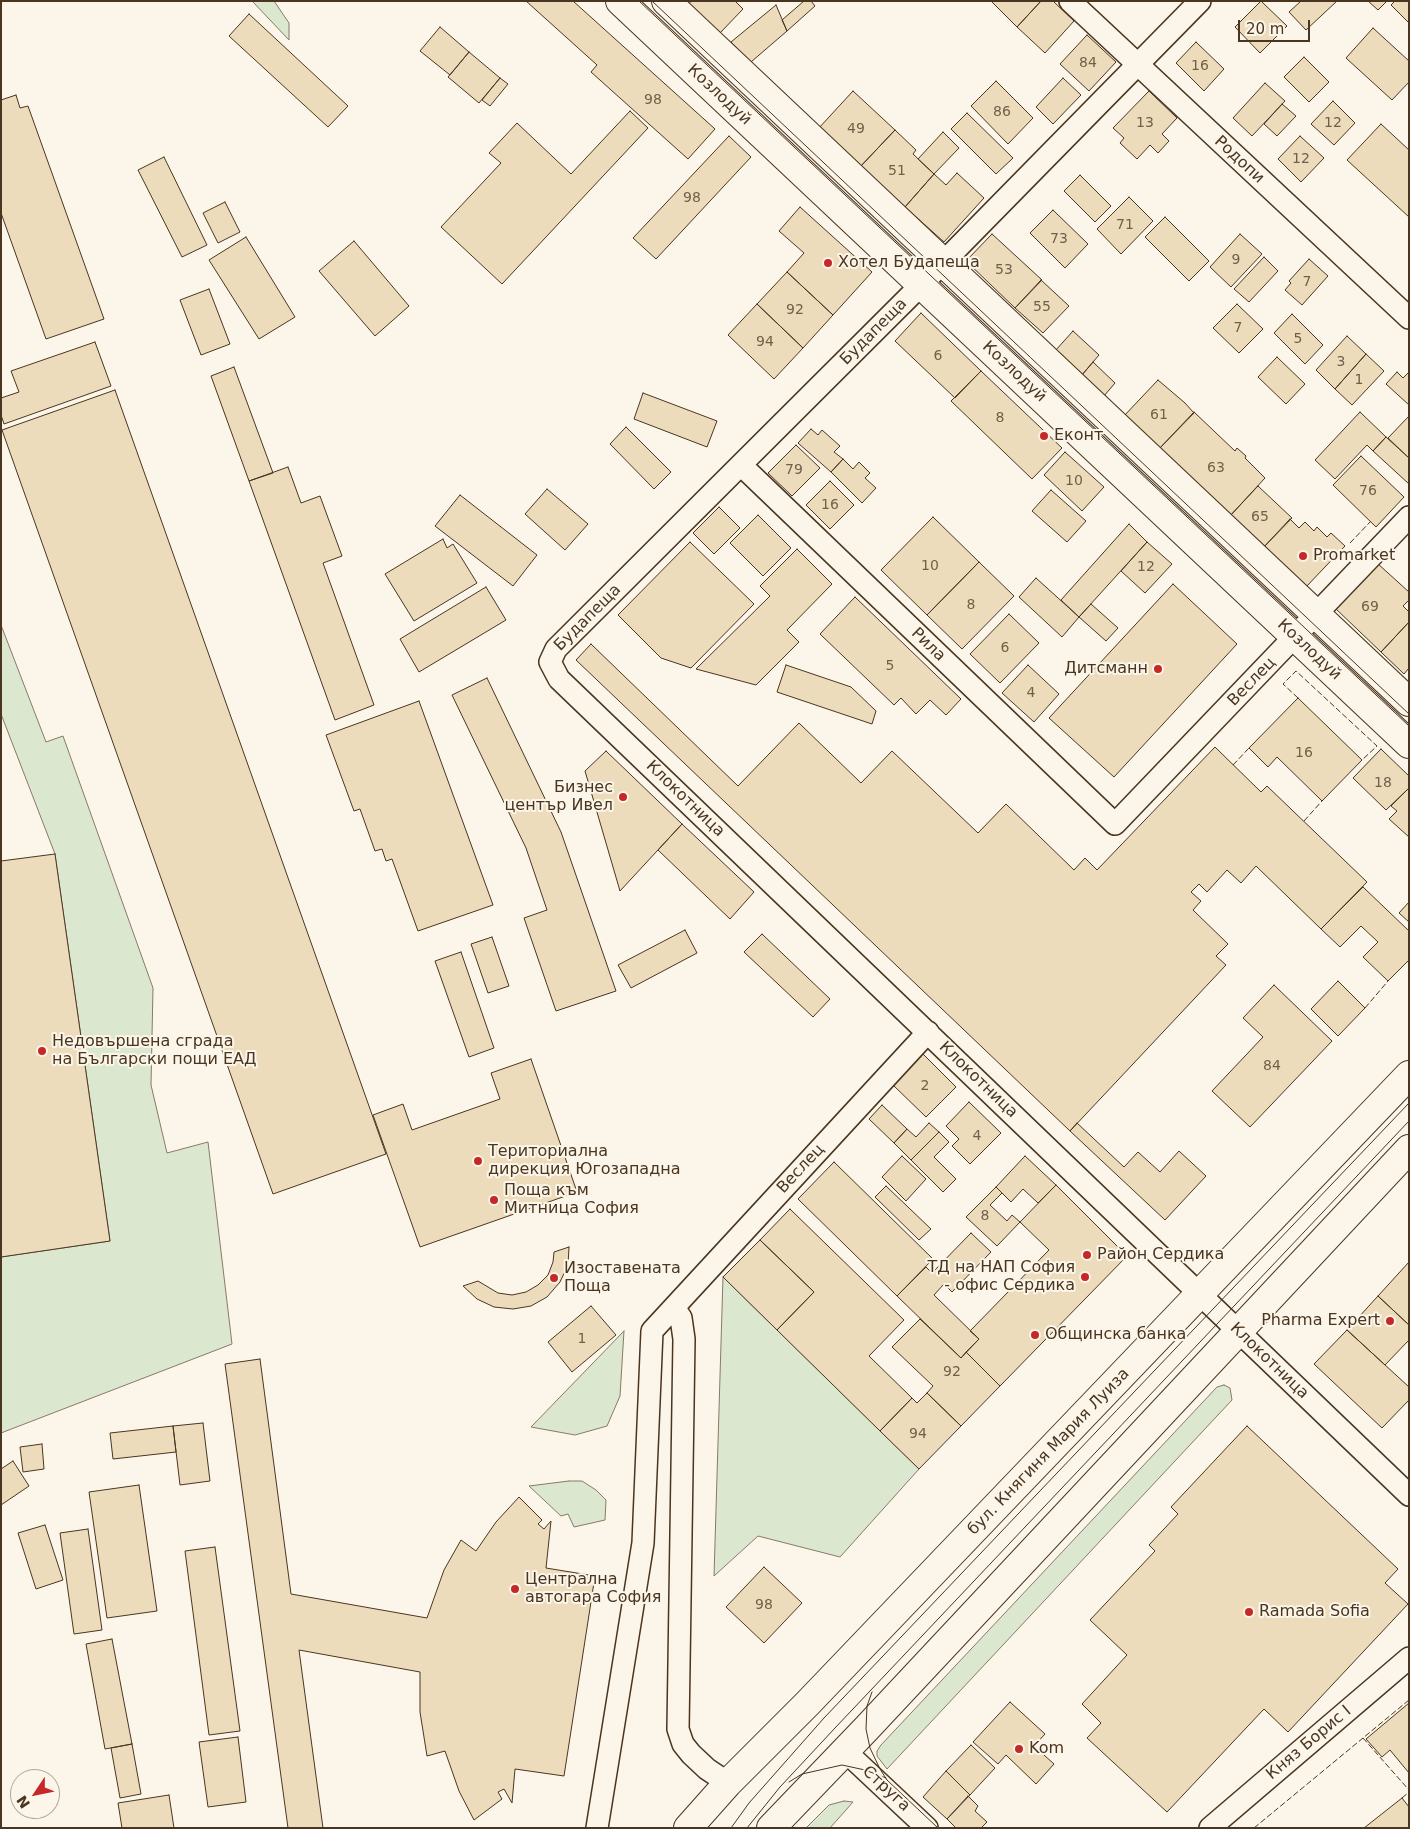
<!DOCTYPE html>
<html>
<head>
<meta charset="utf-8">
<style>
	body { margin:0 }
	#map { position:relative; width:1410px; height:1829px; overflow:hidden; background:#fbf6e9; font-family:"DejaVu Sans",sans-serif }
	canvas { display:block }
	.frame { position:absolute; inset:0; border:2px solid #4a3520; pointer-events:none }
	.north { position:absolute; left:10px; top:1769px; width:50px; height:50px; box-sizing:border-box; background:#fbf6e9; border:1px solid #b4a999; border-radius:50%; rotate:236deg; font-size:14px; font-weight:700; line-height:20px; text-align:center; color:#4a3520 }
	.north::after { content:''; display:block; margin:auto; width:18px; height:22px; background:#c62828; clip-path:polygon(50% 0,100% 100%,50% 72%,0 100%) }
	.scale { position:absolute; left:1238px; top:20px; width:72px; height:22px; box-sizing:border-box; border:2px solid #4a3520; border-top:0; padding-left:6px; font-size:15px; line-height:18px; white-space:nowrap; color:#4a3520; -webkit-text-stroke:4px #fbf6e9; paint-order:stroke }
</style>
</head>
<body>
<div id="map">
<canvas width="1410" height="1829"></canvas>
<div class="frame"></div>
<div class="north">N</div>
<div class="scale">20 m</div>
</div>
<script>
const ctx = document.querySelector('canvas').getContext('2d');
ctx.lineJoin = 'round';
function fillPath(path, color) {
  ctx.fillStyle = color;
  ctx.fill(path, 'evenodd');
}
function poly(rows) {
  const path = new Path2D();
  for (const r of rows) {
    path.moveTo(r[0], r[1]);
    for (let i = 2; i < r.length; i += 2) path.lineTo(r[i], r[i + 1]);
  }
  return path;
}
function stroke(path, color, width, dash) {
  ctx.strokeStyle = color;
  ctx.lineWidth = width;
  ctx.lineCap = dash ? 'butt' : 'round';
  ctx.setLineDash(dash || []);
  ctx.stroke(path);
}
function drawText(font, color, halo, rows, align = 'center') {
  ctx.font = font + ' "DejaVu Sans",sans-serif';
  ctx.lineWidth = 4;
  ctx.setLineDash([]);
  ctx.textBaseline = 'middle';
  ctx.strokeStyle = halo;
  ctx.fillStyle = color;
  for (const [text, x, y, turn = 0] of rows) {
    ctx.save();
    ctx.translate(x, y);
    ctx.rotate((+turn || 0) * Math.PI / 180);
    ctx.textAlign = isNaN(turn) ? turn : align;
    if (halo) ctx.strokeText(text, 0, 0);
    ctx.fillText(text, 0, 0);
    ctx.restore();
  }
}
const green = poly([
	[252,1,274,1,289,23,289,40,252,1],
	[1,625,46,742,63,736,153,988,151,1085,167,1153,208,1142,232,1344,1,1433,1,1257,110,1241,55,854,1,714,1,625],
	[723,1277,919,1469,840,1557,758,1536,714,1576,723,1277],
	[624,1331,620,1396,607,1426,575,1435,531,1427,624,1331],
	[1224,1385,1230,1388,1232,1400,887,1769,877,1756,877,1751,881,1745,1217,1387,1224,1385],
	[569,1481,582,1481,596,1490,606,1500,605,1520,574,1527,568,1514,561,1516,529,1486,569,1481],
	[844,1801,853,1802,830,1828,806,1828,829,1805,844,1801]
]);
const building = poly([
	[526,1,573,1,715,129,688,159,591,72,597,65,526,1],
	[691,1,735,1,743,9,720,33,689,4,691,1],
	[804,1,811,1,815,6,787,31,782,20,804,1],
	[991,1,1041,1,1017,27,991,1],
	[1041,1,1053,1,1074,21,1045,53,1017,27,1041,1],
	[1261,1,1287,26,1260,53,1235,27,1261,1],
	[1301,1,1337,1,1306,30,1289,12,1301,1],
	[1368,1,1387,1,1378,10,1368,1],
	[1395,1,1409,1,1409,23,1391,5,1395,1],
	[776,5,787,31,751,62,731,42,776,5],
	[249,14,348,106,328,127,229,36,249,14],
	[440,27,469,52,450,75,420,51,440,27],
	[1373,28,1409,61,1409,82,1392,100,1346,58,1373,28],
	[1087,35,1116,62,1089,91,1060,64,1087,35],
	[1196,42,1224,69,1204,91,1176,63,1196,42],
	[469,52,500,78,479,103,448,77,469,52],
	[1304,57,1329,82,1309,102,1284,77,1304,57],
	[500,78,508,84,490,106,482,100,500,78],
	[1063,78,1081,95,1053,124,1036,107,1063,78],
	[996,81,1033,118,1008,144,971,106,996,81],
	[1265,83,1285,101,1252,136,1233,118,1265,83],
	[853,91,895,130,860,167,818,129,853,91],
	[1149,91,1177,118,1162,134,1169,141,1158,153,1150,145,1137,159,1120,143,1124,138,1113,128,1149,91],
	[16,95,20,108,28,106,104,319,46,339,1,213,1,100,16,95],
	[1333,101,1355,123,1334,145,1311,124,1333,101],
	[1282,104,1296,116,1277,136,1264,124,1282,104],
	[630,111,648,128,502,284,441,227,501,163,489,153,517,123,571,174,630,111],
	[967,113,1013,158,996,174,951,129,967,113],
	[1381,124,1409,150,1409,217,1347,160,1381,124],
	[895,130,916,150,913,154,934,174,905,207,860,167,895,130],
	[943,132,959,148,934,174,918,159,943,132],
	[729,136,751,157,656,259,633,238,729,136],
	[1300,136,1324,158,1301,182,1278,159,1300,136],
	[164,157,207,245,182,257,138,170,164,157],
	[957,173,984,198,944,242,905,207,934,174,946,185,957,173],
	[1080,175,1111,206,1095,222,1064,191,1080,175],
	[1129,197,1153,221,1121,254,1097,229,1129,197],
	[225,202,240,232,218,243,203,213,225,202],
	[800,207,872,272,833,315,787,272,804,253,779,231,800,207],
	[1053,210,1088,244,1065,268,1030,233,1053,210],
	[1165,217,1209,261,1189,281,1145,237,1165,217],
	[992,234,1042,280,1015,308,966,261,992,234],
	[1240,234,1262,254,1231,287,1210,267,1240,234],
	[246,237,295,317,259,339,209,260,246,237],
	[354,241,409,306,375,336,319,271,354,241],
	[1264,257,1278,271,1249,302,1234,289,1264,257],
	[1309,259,1328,276,1302,305,1285,290,1291,283,1289,281,1309,259],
	[787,272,833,315,803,348,757,304,787,272],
	[1041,280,1069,306,1043,333,1015,308,1041,280],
	[209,289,230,344,201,355,180,300,209,289],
	[757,304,803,348,774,379,728,335,757,304],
	[1237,304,1263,329,1239,353,1213,328,1237,304],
	[921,313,981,371,955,398,895,341,921,313],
	[1292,314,1323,345,1305,364,1274,333,1292,314],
	[1073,331,1099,355,1081,376,1055,351,1073,331],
	[1347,336,1366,354,1335,389,1316,370,1347,336],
	[95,342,111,386,4,424,1,415,1,398,19,392,11,371,95,342],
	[1366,354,1384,371,1352,405,1335,389,1366,354],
	[1277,357,1305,384,1286,404,1258,377,1277,357],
	[1093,362,1115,383,1104,396,1082,375,1093,362],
	[234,367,273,473,249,481,211,376,234,367],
	[981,371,1062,448,1032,479,951,401,981,371],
	[1397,372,1403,378,1409,372,1409,405,1386,384,1397,372],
	[1158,380,1185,403,1194,413,1158,450,1123,417,1158,380],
	[115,390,386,1154,273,1194,2,430,115,390],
	[643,393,717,421,707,447,634,419,643,393],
	[1194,412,1235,451,1237,448,1246,456,1245,458,1265,478,1229,517,1158,450,1194,412],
	[1360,412,1386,437,1373,451,1367,445,1335,479,1315,460,1360,412],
	[1409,416,1409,458,1388,438,1409,416],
	[626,427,671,472,654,489,610,444,626,427],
	[811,429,818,435,822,430,840,446,834,452,843,459,831,472,798,443,811,429],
	[1386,437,1409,458,1409,484,1373,451,1386,437],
	[796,445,820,468,792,496,768,473,796,445],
	[1065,452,1104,487,1082,511,1044,475,1065,452],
	[1361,456,1404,497,1376,527,1333,485,1361,456],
	[843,459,853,469,859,462,870,473,865,478,876,488,862,503,831,472,843,459],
	[288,467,301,503,320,496,342,556,323,563,374,705,335,720,249,481,288,467],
	[830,481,854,505,830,529,806,505,830,481],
	[1258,486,1292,518,1262,549,1229,517,1258,486],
	[547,489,588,524,565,550,525,514,547,489],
	[1051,490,1086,521,1067,542,1032,511,1051,490],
	[460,495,537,555,513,586,435,526,460,495],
	[719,507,740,528,714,554,693,533,719,507],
	[758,515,791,548,763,576,730,543,758,515],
	[933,517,979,562,927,615,881,570,933,517],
	[1290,519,1299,528,1305,522,1314,531,1317,527,1327,537,1331,533,1345,546,1305,588,1262,549,1290,519],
	[1129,524,1147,542,1079,617,1061,600,1129,524],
	[443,539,447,548,453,544,477,583,414,621,385,574,443,539],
	[690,542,754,604,691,668,661,658,618,615,690,542],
	[1147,542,1172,564,1145,593,1121,571,1147,542],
	[797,549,832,584,787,630,799,642,756,685,696,669,770,596,760,586,797,549],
	[979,562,1014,596,962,649,927,615,979,562],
	[1377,563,1409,592,1409,600,1403,606,1409,612,1409,622,1381,652,1335,608,1377,563],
	[1036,578,1079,617,1062,637,1019,597,1036,578],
	[1173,584,1237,644,1114,777,1049,718,1173,584],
	[486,587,506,620,419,672,400,639,486,587],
	[855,597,961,699,946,715,930,700,916,714,901,698,894,705,820,634,855,597],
	[1091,604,1118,628,1106,641,1079,617,1091,604],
	[1009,614,1039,643,1000,683,970,654,1009,614],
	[1409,622,1409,668,1404,674,1381,652,1409,622],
	[591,644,738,786,799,723,861,783,892,751,978,833,1006,804,1074,870,1085,858,1097,870,1215,747,1261,792,1267,786,1367,882,1321,929,1256,866,1241,883,1227,870,1207,892,1199,884,1191,892,1201,901,1193,910,1228,944,1216,956,1226,965,1070,1131,576,660,591,644],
	[786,665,851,687,876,711,872,724,777,692,786,665],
	[1028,665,1059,694,1034,722,1002,693,1028,665],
	[487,678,561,832,616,991,556,1011,524,918,547,910,526,848,452,695,487,678],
	[1298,698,1362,760,1322,801,1277,757,1268,767,1249,748,1298,698],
	[419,701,493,905,418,931,392,859,386,861,382,849,375,851,360,809,354,811,326,735,419,701],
	[1381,749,1409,776,1409,788,1386,810,1353,778,1381,749],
	[606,751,682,824,620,891,585,771,606,751],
	[1409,788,1409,837,1389,819,1397,811,1391,806,1409,788],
	[682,824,754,892,730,919,658,850,682,824],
	[55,854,110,1241,1,1257,1,861,55,854],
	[1363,887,1409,931,1409,960,1388,981,1363,957,1378,942,1361,926,1340,947,1321,929,1363,887],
	[1409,902,1409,922,1399,913,1409,902],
	[685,930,697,953,631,988,618,965,685,930],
	[762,934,830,999,813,1017,744,952,762,934],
	[492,937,509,986,488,993,471,944,492,937],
	[461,952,494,1048,469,1057,435,961,461,952],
	[1338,981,1365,1008,1338,1036,1311,1009,1338,981],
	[1274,985,1332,1041,1250,1127,1212,1091,1263,1037,1243,1018,1274,985],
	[923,1054,956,1087,926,1117,893,1085,923,1054],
	[531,1059,577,1192,420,1247,373,1115,403,1104,412,1130,500,1099,491,1073,531,1059],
	[969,1102,1001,1133,970,1164,952,1146,959,1139,946,1126,969,1102],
	[882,1105,907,1129,894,1143,869,1119,882,1105],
	[929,1123,939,1132,911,1160,894,1143,907,1129,916,1137,929,1123],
	[1077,1123,1124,1167,1138,1152,1160,1172,1179,1151,1206,1176,1165,1220,1070,1131,1077,1123],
	[939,1132,949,1142,934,1157,956,1179,943,1192,911,1160,939,1132],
	[902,1156,926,1179,906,1201,882,1177,902,1156],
	[1025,1156,1056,1185,1038,1203,1023,1189,1011,1202,996,1187,1025,1156],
	[834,1162,933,1259,897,1296,798,1199,834,1162],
	[1056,1185,1127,1256,1000,1386,966,1352,979,1339,970,1331,1049,1250,1020,1222,1056,1185],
	[886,1186,931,1229,919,1240,875,1197,886,1186],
	[996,1187,1002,1193,990,1205,1007,1221,1012,1215,1020,1222,997,1246,966,1217,996,1187],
	[790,1209,904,1320,869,1356,912,1398,880,1431,777,1330,814,1292,760,1240,790,1209],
	[971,1233,991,1252,952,1292,944,1284,934,1295,979,1339,961,1358,897,1296,926,1267,932,1273,971,1233],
	[760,1240,814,1292,777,1330,723,1277,760,1240],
	[569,1247,568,1265,560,1282,547,1297,531,1306,513,1309,494,1307,477,1299,463,1286,478,1281,498,1293,512,1295,526,1292,538,1285,548,1275,553,1262,554,1252,569,1247],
	[1409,1262,1409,1325,1378,1296,1409,1262],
	[1378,1296,1409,1325,1409,1340,1385,1365,1347,1330,1378,1296],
	[591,1306,616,1335,572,1372,548,1342,591,1306],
	[920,1319,961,1358,966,1352,1000,1386,961,1426,927,1393,933,1386,892,1347,920,1319],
	[1347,1330,1409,1387,1409,1400,1382,1428,1314,1364,1347,1330],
	[260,1359,291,1594,427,1618,444,1570,461,1540,476,1551,496,1522,519,1497,542,1520,538,1524,544,1529,551,1521,546,1568,595,1576,564,1776,515,1769,512,1803,504,1789,498,1792,502,1799,474,1820,459,1791,445,1751,427,1756,420,1712,420,1672,299,1650,323,1828,288,1828,225,1364,260,1359],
	[927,1393,961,1426,919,1469,880,1431,912,1398,917,1403,927,1393],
	[203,1423,210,1481,180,1485,173,1426,203,1423],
	[173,1426,176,1452,113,1459,110,1433,173,1426],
	[1247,1426,1398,1569,1385,1583,1408,1604,1288,1732,1264,1709,1167,1812,1087,1738,1101,1723,1082,1704,1127,1655,1090,1620,1155,1551,1149,1545,1178,1514,1171,1507,1247,1426],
	[42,1444,44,1469,23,1472,20,1447,42,1444],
	[13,1461,29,1486,1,1505,1,1469,13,1461],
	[139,1485,157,1611,107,1618,89,1492,139,1485],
	[45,1525,63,1580,36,1589,18,1533,45,1525],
	[88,1529,102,1630,74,1634,60,1533,88,1529],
	[215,1547,240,1731,209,1735,185,1551,215,1547],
	[764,1567,802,1603,764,1643,726,1607,764,1567],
	[112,1639,132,1744,105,1749,86,1644,112,1639],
	[1010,1702,1045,1734,1034,1746,1054,1764,1036,1784,1006,1755,998,1764,973,1742,1010,1702],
	[1409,1703,1409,1773,1390,1750,1382,1757,1366,1739,1409,1703],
	[238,1737,246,1802,208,1807,199,1742,238,1737],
	[132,1744,141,1794,120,1798,111,1748,132,1744],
	[971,1745,995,1768,970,1795,946,1771,971,1745],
	[946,1771,970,1795,947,1819,923,1797,946,1771],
	[169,1795,174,1828,122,1828,118,1803,169,1795],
	[968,1796,978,1806,975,1811,987,1822,981,1828,956,1828,947,1819,968,1796],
	[1402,1798,1409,1807,1409,1828,1364,1828,1402,1798]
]);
const street = poly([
	[1070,1,1409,318],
	[1200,1,921,285,556,649,550,662,559,679,1409,1495],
	[741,465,1115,824,1409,517],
	[674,1307,681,1318,684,1339,678,1729,683,1744,691,1754,707,1769,728,1783],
	[845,1751,927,1828],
	[597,1828,643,1543,652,1331,928,1032],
	[1210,1828,1409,1658]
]);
const secondary = poly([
	[620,1,1409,744],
	[666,1,1409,702]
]);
const primary = poly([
	[688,1828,728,1783,808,1703,1409,1075],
	[771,1828,866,1729,1409,1149]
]);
const tram = poly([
	[639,1,1409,726],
	[652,1,1409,714],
	[872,1692,867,1706,866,1729,870,1748,880,1769,887,1780,938,1828],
	[789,1782,802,1774,842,1765,865,1770,886,1778],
	[731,1828,749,1803,824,1718,1409,1103],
	[747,1828,780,1787,835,1728,1409,1121]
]);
const fence = poly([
	[1350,543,1371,521],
	[1298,698,1283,684,1296,671,1377,746,1362,760],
	[1233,765,1249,748],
	[1304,821,1322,801],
	[1365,1008,1388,981],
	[1409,1700,1363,1738,1409,1790],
	[1402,1798,1409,1792],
	[1254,1828,1363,1738]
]);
const markers = [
	[828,263,5,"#c62828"],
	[1044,436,5,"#c62828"],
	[1303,556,5,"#c62828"],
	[1158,669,5,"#c62828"],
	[623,797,5,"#c62828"],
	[42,1051,5,"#c62828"],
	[478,1161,5,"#c62828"],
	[494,1200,5,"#c62828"],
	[1087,1255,5,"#c62828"],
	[1085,1277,5,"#c62828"],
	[554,1278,5,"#c62828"],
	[1390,1321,5,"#c62828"],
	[1035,1335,5,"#c62828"],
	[515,1589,5,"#c62828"],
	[1249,1612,5,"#c62828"],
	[1019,1749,5,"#c62828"]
];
const numberNames = [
	["84",1088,63],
	["16",1200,66],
	["98",653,100],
	["86",1002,112],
	["13",1145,123],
	["12",1333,123],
	["49",856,129],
	["12",1301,159],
	["51",897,171],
	["98",692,198],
	["71",1125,225],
	["73",1059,239],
	["9",1236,260],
	["53",1004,270],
	["7",1307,282],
	["55",1042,307],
	["92",795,310],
	["7",1238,328],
	["5",1298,339],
	["94",765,342],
	["6",938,356],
	["3",1341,362],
	["1",1359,380],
	["61",1159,415],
	["8",1000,418],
	["63",1216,468],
	["79",794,470],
	["10",1074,481],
	["76",1368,491],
	["16",830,505],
	["65",1260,517],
	["10",930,566],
	["12",1146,567],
	["8",971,605],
	["69",1370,607],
	["6",1005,648],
	["5",890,666],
	["4",1031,693],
	["16",1304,753],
	["18",1383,783],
	["84",1272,1066],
	["2",925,1086],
	["4",977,1136],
	["8",985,1216],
	["1",582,1339],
	["92",952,1372],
	["94",918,1434],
	["98",764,1605]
];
const streetNames = [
	["Козлодуй",719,95,43],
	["Родопи",1239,160,43],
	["Будапеща",874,332,-45],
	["Козлодуй",1014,372,43],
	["Будапеща",588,618,-45],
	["Рила",928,645,44],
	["Козлодуй",1309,650,43],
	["Веслец",1252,682,-46],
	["Клокотница",685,799,44],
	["Клокотница",978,1080,44],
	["Веслец",801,1169,-47],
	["Клокотница",1269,1361,44],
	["бул. Княгиня Мария Луиза",1049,1452,-46],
	["Княз Борис I",1309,1743,-40],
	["Струга",886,1789,43]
];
const poiNames = [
	["Хотел Будапеща",838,263],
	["Еконт",1054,436],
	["Promarket",1313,556],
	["Дитсманн",1148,669,"right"],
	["Бизнес",613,788,"right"],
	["център Ивел",613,806,"right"],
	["Недовършена сграда",52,1042],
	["на Български пощи ЕАД",52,1060],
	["Териториална",488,1152],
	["дирекция Югозападна",488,1170],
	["Поща към",504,1191],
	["Митница София",504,1209],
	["Район Сердика",1097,1255],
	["ТД на НАП София",1075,1268,"right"],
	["- офис Сердика",1075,1286,"right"],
	["Изоставената",564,1269],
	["Поща",564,1287],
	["Pharma Expert",1380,1321,"right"],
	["Общинска банка",1045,1335],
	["Централна",525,1580],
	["автогара София",525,1598],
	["Ramada Sofia",1259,1612],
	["Kom",1029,1749]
];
fillPath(green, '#dce7d0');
stroke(green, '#887966', 1);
fillPath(building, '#ecdcbc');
stroke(building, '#4a3520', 1);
stroke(street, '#4a3520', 24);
stroke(secondary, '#4a3520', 30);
stroke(primary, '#4a3520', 30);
stroke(street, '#fbf6e9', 21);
stroke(secondary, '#fbf6e9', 28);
stroke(primary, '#fbf6e9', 28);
stroke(tram, '#4a3520', 1);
stroke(fence, '#4a3520', 1, [6, 2.5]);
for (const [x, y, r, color] of markers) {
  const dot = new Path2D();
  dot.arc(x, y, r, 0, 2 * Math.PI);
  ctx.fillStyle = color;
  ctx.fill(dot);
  stroke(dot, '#fbf6e9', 2);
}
drawText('14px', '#725f47', null, numberNames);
drawText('16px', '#4a3520', '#fbf6e9', streetNames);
drawText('16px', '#4a3520', '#fbf6e9', poiNames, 'left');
</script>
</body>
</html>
